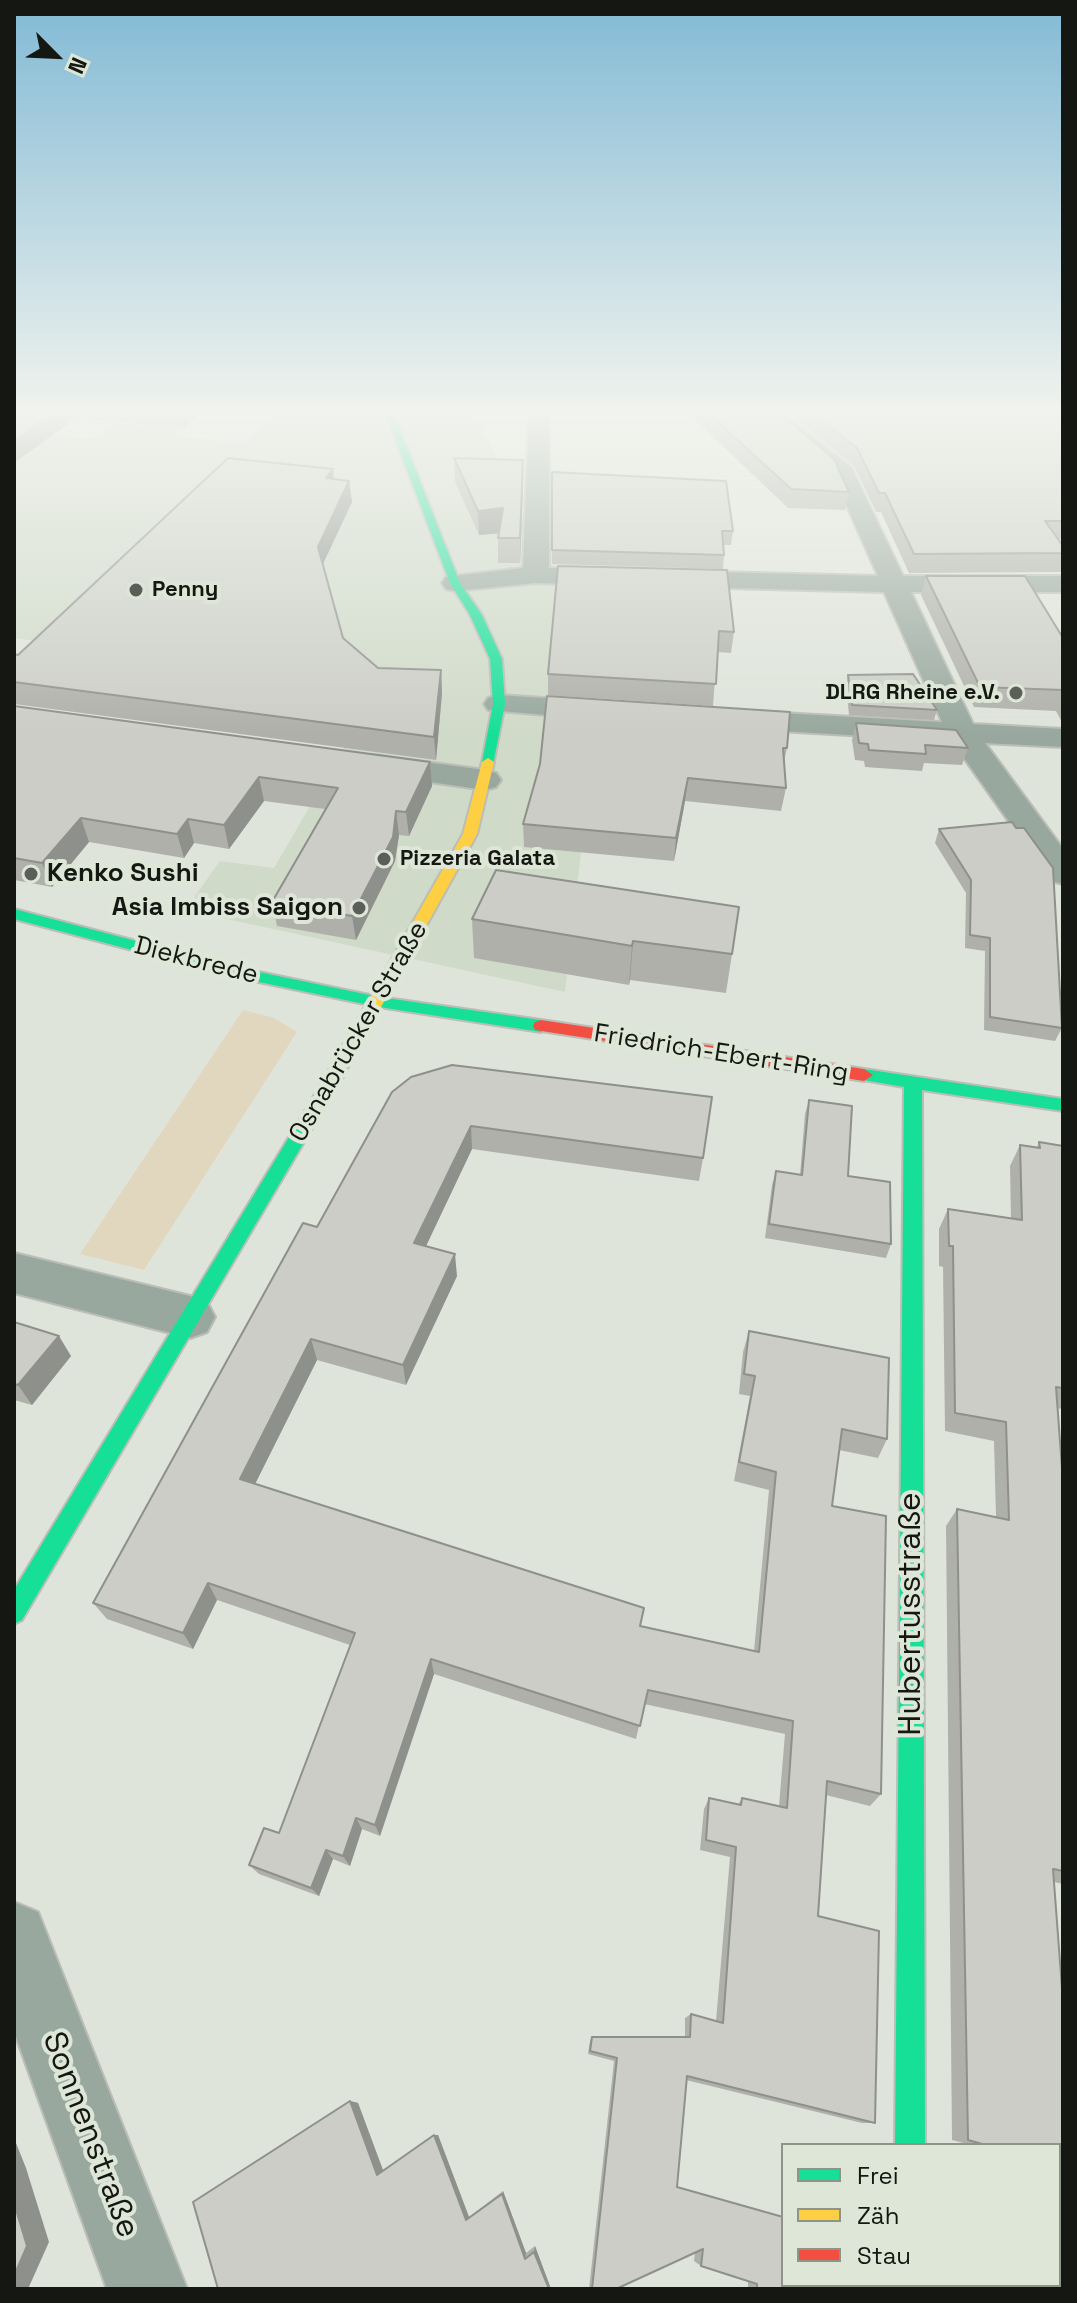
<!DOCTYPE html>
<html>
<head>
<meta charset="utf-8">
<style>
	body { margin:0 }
	#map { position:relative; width:1077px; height:2303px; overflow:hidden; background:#dfe4da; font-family:"Space Grotesk",sans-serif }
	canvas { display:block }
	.frame { position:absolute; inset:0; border:16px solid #151812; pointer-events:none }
	.legend { position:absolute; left:781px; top:2143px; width:280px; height:144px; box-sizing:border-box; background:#dee7d7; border:2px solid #8e9488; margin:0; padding:10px 14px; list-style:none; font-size:24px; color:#151812 }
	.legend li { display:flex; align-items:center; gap:16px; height:40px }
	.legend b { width:40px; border:2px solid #8e9488 }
	.north { position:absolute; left:16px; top:16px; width:80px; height:80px; -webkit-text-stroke:6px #dee7d7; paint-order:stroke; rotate:114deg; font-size:22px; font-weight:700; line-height:32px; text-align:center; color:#151812 }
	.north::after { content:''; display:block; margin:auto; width:28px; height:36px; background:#151812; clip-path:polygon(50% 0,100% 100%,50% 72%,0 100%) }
</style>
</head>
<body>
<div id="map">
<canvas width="1077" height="2303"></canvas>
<div class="frame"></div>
<ul class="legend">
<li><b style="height:10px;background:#16e098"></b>Frei</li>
<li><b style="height:10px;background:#ffcf43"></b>Zäh</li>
<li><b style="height:10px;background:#f24e42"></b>Stau</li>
</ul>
<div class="north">N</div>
</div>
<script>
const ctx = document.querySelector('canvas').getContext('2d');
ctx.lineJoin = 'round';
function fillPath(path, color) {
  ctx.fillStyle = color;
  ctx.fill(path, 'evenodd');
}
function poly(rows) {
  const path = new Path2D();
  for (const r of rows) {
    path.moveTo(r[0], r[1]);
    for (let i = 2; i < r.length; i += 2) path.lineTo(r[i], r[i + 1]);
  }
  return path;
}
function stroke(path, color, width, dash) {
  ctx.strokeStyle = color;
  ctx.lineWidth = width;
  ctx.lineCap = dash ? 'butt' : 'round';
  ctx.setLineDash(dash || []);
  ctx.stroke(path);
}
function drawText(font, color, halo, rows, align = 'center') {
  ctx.font = font + ' "Space Grotesk",sans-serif';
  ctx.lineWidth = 8;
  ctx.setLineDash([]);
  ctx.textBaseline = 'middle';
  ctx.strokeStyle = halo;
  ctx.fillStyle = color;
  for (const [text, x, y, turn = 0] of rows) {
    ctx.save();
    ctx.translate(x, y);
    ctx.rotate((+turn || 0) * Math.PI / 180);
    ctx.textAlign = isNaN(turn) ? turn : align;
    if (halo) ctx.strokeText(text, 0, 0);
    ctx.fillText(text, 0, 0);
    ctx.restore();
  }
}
const built = poly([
	[277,412,474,412,539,541,616,547,565,992,185,910,220,861,274,868,381,684,14,638,14,432,91,439,114,422,182,428,174,436,246,443]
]);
const green = poly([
	[243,1010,274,1018,297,1032,144,1270,80,1254]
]);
const street = poly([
	[529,412,549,412,549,568,878,576,833,475,759,412,782,412,851,467,903,576,1063,576,1063,592,911,592,973,724,1063,729,1063,747,985,743,1063,849,1063,884,1051,881,952,741,729,728,718,725,714,719,718,713,729,710,942,722,884,592,535,583,455,591,446,589,442,583,446,577,523,568,529,412],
	[499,695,605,702,616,705,620,711,616,717,605,720,488,710,484,704,488,698,499,695],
	[373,755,485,770,496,773,501,780,496,787,485,790,362,772,357,765,362,758,373,755],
	[14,1253,190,1296,207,1302,215,1317,207,1332,190,1338,14,1293,14,1253],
	[14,1902,38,1912,187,2289,107,2289,14,2031,14,1902],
	[870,2285,950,2285,950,2289,870,2289,870,2285]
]);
const fast = poly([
	[385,412,393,412,460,583,482,615,502,659,505,704,493,765,482,762,493,704,490,659,470,615,450,583,385,412],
	[14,909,235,967,379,997,541,1020,549,1026,541,1032,379,1007,235,977,14,919,14,909],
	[864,1069,1063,1099,1063,1111,922,1090,925,2145,895,2145,904,1087,858,1079,855,1075,858,1071,864,1069],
	[334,1071,343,1077,340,1081,22,1620,14,1624,14,1590,328,1073,334,1071]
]);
const slow = poly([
	[488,758,494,762,477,834,340,1081,328,1081,325,1077,463,834,482,762,488,758]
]);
const jam = poly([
	[541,1020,864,1069,873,1075,864,1081,535,1030,533,1026,535,1022,541,1020]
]);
const wall = poly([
	[14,412,200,412,184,428],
	[423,412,527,412,526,414],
	[551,412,647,412,646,416,552,415],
	[687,412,778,412,849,492,845,510,788,508],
	[787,412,1063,412,1063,539,1059,539,1063,546,1063,569,1062,572,909,573,881,512,876,512,854,466],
	[454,458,523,484,520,563,498,563,498,533,479,535,455,482],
	[552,472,733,531,731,545,723,545,724,555,723,569,552,564],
	[334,479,352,502,323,564,343,638,378,668,441,670,442,693,436,760,14,704,14,654,18,655],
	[558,566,734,632,731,653,717,652,713,706,548,695,548,674],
	[926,576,1063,638,1063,724,1056,711,974,707,921,595],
	[848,675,937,710,934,720,849,715,846,685],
	[14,706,430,762,432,786,409,836,399,835,395,861,356,940,277,926,272,902,325,809,264,801,229,849,194,843,184,858,89,842,52,887,14,880],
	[856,723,968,748,962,765,924,763,922,771,865,767,864,761,855,760,852,740],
	[787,748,784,762,786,788,781,811,685,801,674,861,524,847,523,824,540,764],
	[939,829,1062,1028,1055,1041,984,1030,985,951,965,948,966,893,935,843],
	[472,919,732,954,726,993,630,980,629,985,474,958],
	[392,1092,703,1158,699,1181,472,1149,426,1246,457,1276,406,1385,317,1360,255,1484,641,1626,754,1651,769,1490,734,1481,750,1396,739,1394,743,1352,749,1331,887,1439,878,1458,839,1450,832,1506,881,1794,870,1806,826,1795,818,1916,875,2123,862,2123,686,2080,677,2187,871,2289,748,2289,748,2281,701,2266,694,2261,695,2252,616,2289,589,2289,614,2061,588,2054,590,2041,592,2037,685,2037,685,2018,691,2014,716,2021,730,1857,700,1850,704,1809,709,1798,738,1805,742,1798,779,1806,785,1734,644,1704,636,1739,434,1674,380,1836,362,1829,350,1866,333,1859,319,1896,259,1874,249,1865,279,1833,350,1645,217,1600,193,1649,107,1619,93,1603,317,1227],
	[809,1100,848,1176,891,1244,886,1258,765,1238,772,1185,776,1171,800,1175,805,1114],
	[1039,1142,1063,1388,1063,1405,1060,1409,1058,1408,1063,1482,1063,1884,1054,1882,1063,2002,1063,2166,1059,2166,1059,2145,971,2145,952,2140,946,1526,957,1509,996,1517,994,1441,945,1431,943,1267,939,1266,939,1229,948,1209,1011,1219,1010,1166,1020,1145,1037,1147],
	[14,1322,71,1356,32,1405,14,1400],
	[350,2101,358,2103,383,2170,438,2135,469,2217,503,2191,526,2253,535,2246,551,2289,218,2289],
	[955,2285,1059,2285,1063,2289,955,2289]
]);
const shadedWall = poly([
	[55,412,76,412,77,417,14,463,14,441],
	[181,412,200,412,184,428],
	[523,460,523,484,520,563,520,538],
	[333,469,335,489,326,478],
	[349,481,352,502,321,568,318,547],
	[503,508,503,533,479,535,478,511],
	[441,670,442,693,436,760,434,737],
	[430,762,432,786,409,836,406,812],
	[259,777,264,801,229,849,224,825],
	[688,778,685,801,674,861,676,838],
	[396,811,399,835,395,861,356,940,352,916],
	[81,818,89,842,52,887,42,863],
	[188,819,194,843,184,858,177,834],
	[633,941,630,980,629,985,632,946],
	[471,1126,472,1149,417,1265,414,1243],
	[455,1254,457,1276,406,1385,403,1365],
	[59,1336,71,1356,32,1405,18,1385],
	[311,1339,317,1360,248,1498,240,1479],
	[208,1583,217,1600,193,1649,183,1633],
	[431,1659,434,1674,380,1836,375,1825],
	[356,1818,362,1829,350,1866,343,1856],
	[326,1850,333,1859,319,1896,311,1888],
	[350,2101,358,2103,384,2173,377,2175],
	[434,2135,438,2135,469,2217,466,2220],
	[14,2138,26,2168,49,2242,28,2289,14,2289],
	[503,2191,526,2253,525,2259,502,2194],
	[535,2246,551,2289,549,2289,534,2252]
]);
const building = poly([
	[14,412,55,412,14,441,14,412],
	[707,412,778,412,834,459,849,492,791,489,707,412],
	[811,412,1063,412,1063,521,1045,521,1063,546,1063,553,914,554,885,493,879,493,857,448,811,412],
	[228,458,333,469,326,478,349,481,318,547,343,638,378,668,441,670,434,737,14,682,14,654,18,655,228,458],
	[454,458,523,460,520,538,498,538,503,508,478,511,454,458],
	[552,472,726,481,733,531,722,531,724,555,552,550,552,472],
	[558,566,727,570,734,632,719,631,716,684,548,674,558,566],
	[926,576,1025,576,1063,638,1063,690,980,687,926,576],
	[913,674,937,710,852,705,848,675,913,674],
	[547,696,790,712,787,748,783,748,786,788,688,778,676,838,523,824,540,764,547,696],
	[14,706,430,762,406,812,396,811,393,837,352,916,272,902,338,788,259,777,224,825,188,819,177,834,81,818,42,863,14,858,14,706],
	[856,723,956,730,968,748,925,745,926,754,869,750,868,744,859,743,856,723],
	[1012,822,1016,828,1024,828,1053,868,1062,1028,990,1017,990,938,970,935,971,880,939,829,1012,822],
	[496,870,739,907,732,954,633,941,632,946,472,919,496,870],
	[452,1065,712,1097,703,1158,471,1126,414,1243,455,1254,403,1365,311,1339,240,1479,644,1608,640,1626,759,1652,776,1472,739,1462,755,1376,744,1374,749,1331,889,1358,887,1439,842,1429,832,1506,886,1516,881,1794,827,1781,818,1916,879,1931,875,2123,687,2076,677,2187,783,2217,783,2285,871,2285,871,2289,757,2289,757,2284,701,2266,703,2249,616,2289,592,2289,617,2058,590,2051,592,2037,690,2037,691,2014,723,2023,736,1847,706,1840,709,1798,741,1805,742,1798,787,1808,793,1721,648,1690,640,1726,431,1659,375,1825,356,1818,343,1856,326,1850,311,1888,249,1865,264,1828,279,1833,355,1633,208,1583,183,1633,93,1603,303,1223,317,1227,392,1092,411,1077,452,1065],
	[809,1100,852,1106,848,1176,890,1182,891,1244,769,1224,776,1171,802,1175,809,1100],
	[1039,1142,1063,1146,1063,1388,1056,1387,1063,1482,1063,1871,1053,1869,1063,2002,1063,2164,1059,2163,1059,2145,986,2145,968,2140,957,1509,1009,1520,1006,1422,955,1413,953,1246,949,1246,948,1209,1022,1220,1020,1145,1040,1148,1039,1142],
	[14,1322,59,1336,18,1385,14,1384,14,1322],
	[350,2101,377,2175,434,2135,466,2220,502,2194,525,2259,534,2252,549,2289,218,2289,193,2202,350,2101],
	[14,2203,27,2246,14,2276,14,2203],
	[1059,2248,1063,2249,1063,2289,973,2289,973,2285,1059,2285,1059,2248]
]);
const markers = [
	[136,590,8,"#5c5f58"],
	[1016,693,8,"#5c5f58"],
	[384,859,8,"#5c5f58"],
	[31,874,8,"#5c5f58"],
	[359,908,8,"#5c5f58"]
];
const farPoinames = [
	["Penny",152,590],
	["DLRG Rheine e.V.",1000,693,"right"],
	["Pizzeria Galata",400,859]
];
const poiNames = [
	["Kenko Sushi",47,874],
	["Asia Imbiss Saigon",343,908,"right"]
];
const streetNames = [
	["Diekbrede",196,961,14],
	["Osnabrücker Straße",359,1032,-60],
	["Friedrich-Ebert-Ring",721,1054,9]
];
const nearStreetnames = [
	["Hubertusstraße",911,1614,-90],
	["Sonnenstraße",90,2135,69]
];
fillPath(built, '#d0dac9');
fillPath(green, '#e1d7bf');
stroke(street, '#bbbeb7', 4);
stroke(fast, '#bbbeb7', 4);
stroke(slow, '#bbbeb7', 4);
stroke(jam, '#bbbeb7', 4);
fillPath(street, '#98a89e');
fillPath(fast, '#16e098');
fillPath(slow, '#ffcf43');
fillPath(jam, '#f24e42');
fillPath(wall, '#afb0aa');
fillPath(shadedWall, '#8e908b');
fillPath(building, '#cbcdc6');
stroke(building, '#8e908b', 2);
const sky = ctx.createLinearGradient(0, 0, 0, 735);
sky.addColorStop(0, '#82bad5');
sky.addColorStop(0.56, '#f1f3ee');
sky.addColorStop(1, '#f1f3ee00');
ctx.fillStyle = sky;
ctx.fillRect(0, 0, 1077, 735);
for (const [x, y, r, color] of markers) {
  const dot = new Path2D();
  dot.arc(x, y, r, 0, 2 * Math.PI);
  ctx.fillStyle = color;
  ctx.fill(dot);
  stroke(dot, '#dee7d7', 3);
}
drawText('bold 22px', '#151812', '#dee7d7', farPoinames, 'left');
drawText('bold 26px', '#151812', '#dee7d7', poiNames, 'left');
drawText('26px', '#151812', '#dee7d7', streetNames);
drawText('32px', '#151812', '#dee7d7', nearStreetnames);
</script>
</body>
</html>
